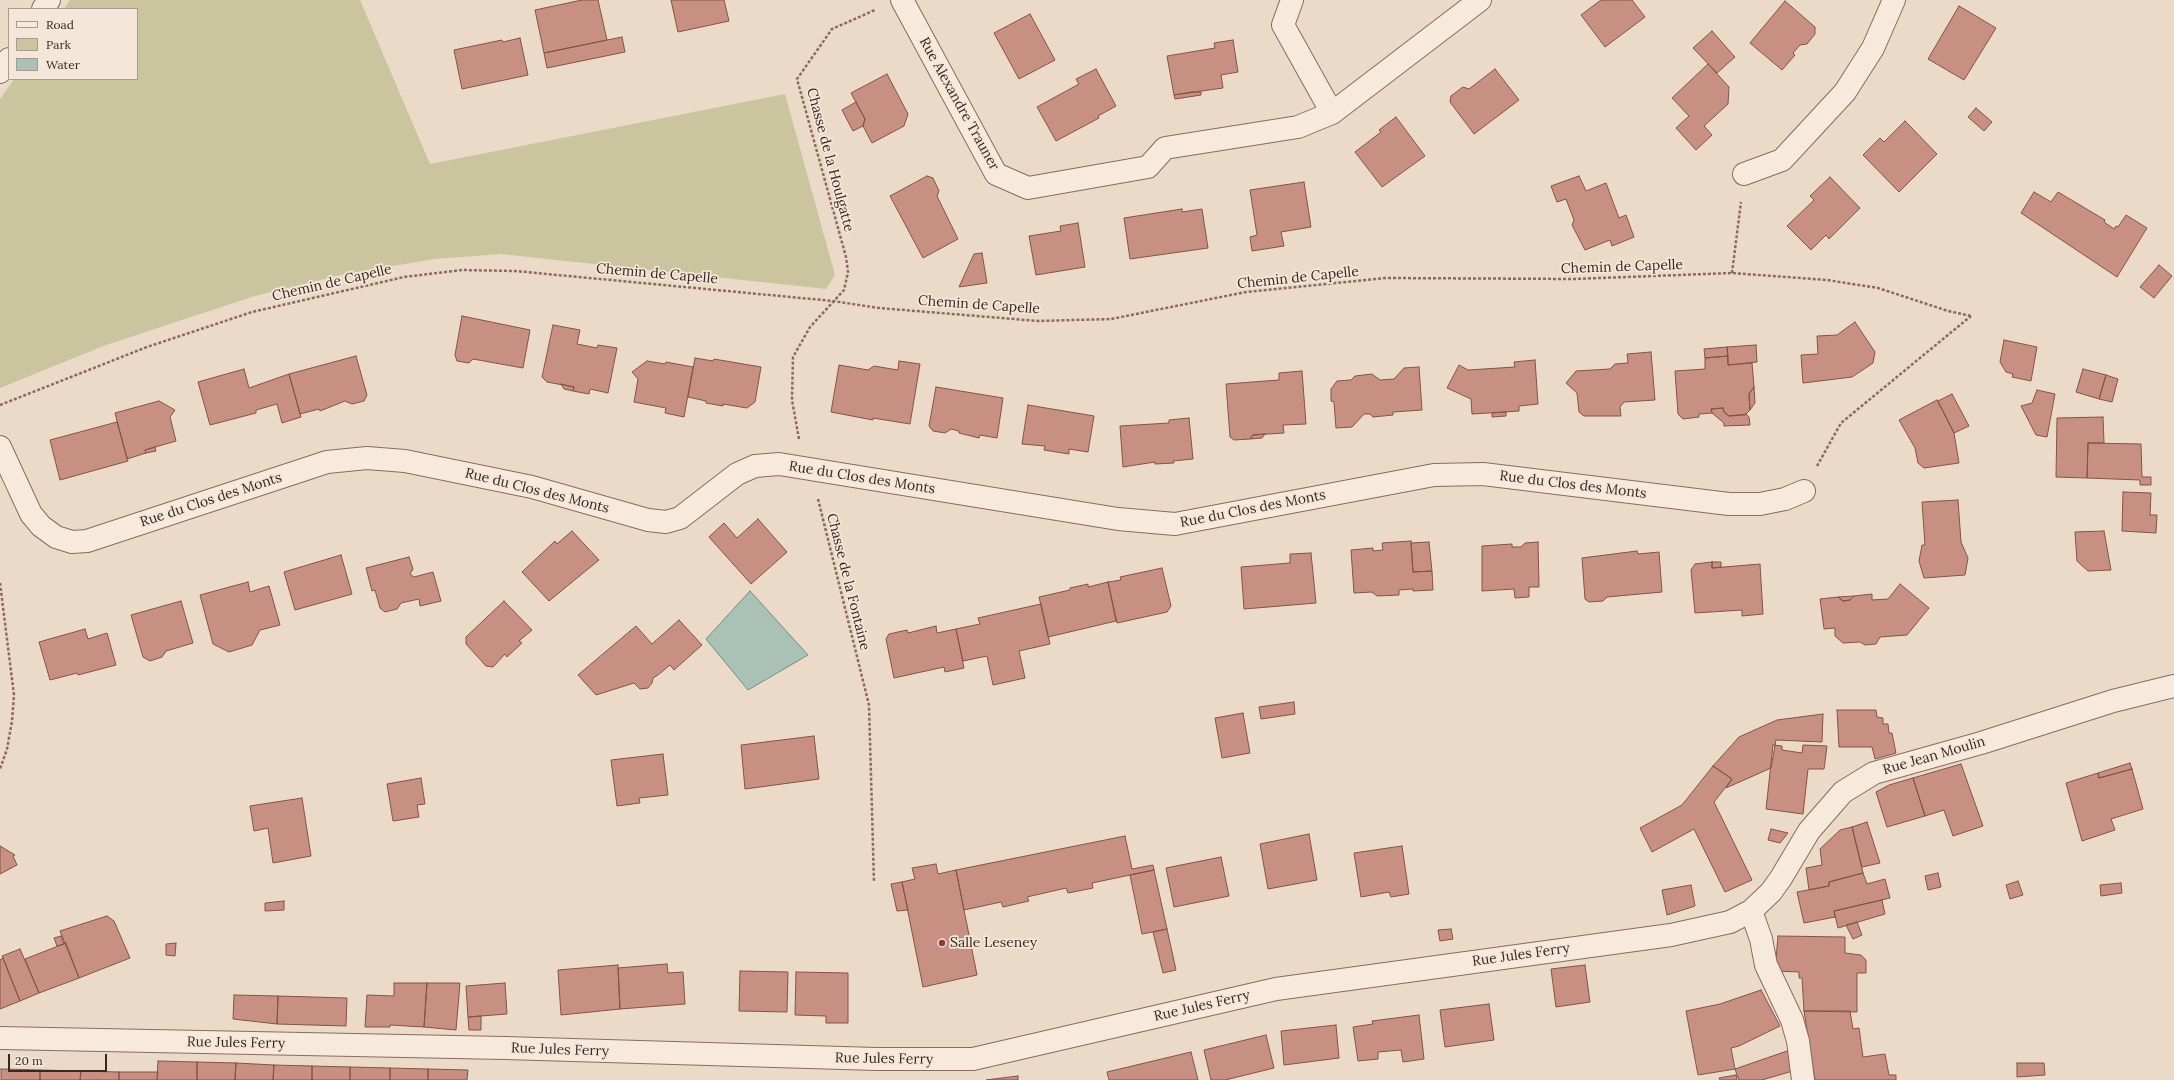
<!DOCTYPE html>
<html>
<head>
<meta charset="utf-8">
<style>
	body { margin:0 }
	#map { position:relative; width:2174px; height:1080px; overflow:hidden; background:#ecdac9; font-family:Lora,serif }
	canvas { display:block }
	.legend { position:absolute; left:8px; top:8px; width:130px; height:72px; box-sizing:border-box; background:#f4e6d8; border:1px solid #a99a8f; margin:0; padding:5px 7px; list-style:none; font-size:12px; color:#392821 }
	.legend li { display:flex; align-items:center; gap:8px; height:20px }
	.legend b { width:20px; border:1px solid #a99a8f }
	.scale { position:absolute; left:8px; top:1054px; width:99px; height:18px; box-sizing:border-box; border:2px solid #392821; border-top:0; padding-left:5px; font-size:12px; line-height:14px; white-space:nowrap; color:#392821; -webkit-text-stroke:3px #f4e6d8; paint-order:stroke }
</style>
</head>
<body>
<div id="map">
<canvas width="2174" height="1080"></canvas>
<ul class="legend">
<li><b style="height:5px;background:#f7e9dc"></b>Road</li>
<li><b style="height:11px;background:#cac59e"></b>Park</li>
<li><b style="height:11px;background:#aac1b5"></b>Water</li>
</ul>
<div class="scale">20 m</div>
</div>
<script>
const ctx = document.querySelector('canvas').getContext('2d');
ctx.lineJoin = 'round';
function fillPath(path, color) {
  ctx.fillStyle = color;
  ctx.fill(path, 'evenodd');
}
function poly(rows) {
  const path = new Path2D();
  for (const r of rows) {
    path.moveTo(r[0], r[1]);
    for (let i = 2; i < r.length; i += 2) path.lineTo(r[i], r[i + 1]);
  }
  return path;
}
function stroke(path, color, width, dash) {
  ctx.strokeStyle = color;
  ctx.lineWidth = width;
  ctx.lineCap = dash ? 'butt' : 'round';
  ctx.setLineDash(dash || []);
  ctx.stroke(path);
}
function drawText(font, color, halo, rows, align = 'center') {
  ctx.font = font + ' Lora,serif';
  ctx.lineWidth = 3.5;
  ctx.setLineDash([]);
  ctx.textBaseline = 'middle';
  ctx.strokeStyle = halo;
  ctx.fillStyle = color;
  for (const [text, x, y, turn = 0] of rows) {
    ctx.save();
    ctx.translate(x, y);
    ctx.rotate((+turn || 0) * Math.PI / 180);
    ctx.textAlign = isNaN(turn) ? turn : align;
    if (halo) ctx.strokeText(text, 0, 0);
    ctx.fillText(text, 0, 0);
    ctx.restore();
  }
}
const green = poly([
	[70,0,360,0,430,164,785,94,835,275,826,289,501,254,435,259,345,274,255,296,106,345,0,388,0,99,14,79,137,79,137,9,64,9]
]);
const water = poly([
	[750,591,808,655,748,690,706,639,750,591]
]);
const building = poly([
	[582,0,598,0,607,40,544,53,535,10,582,0],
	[671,0,724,0,729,21,678,32,671,0],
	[1601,0,1632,0,1645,17,1605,47,1581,15,1601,0],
	[1785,1,1815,27,1815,34,1807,44,1800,45,1793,53,1795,55,1782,70,1750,43,1785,1],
	[1959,6,1996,28,1964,80,1928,59,1959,6],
	[1030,14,1055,60,1019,79,994,33,1030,14],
	[1712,31,1735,57,1717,73,1693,48,1712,31],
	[622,37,625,52,547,68,544,53,622,37],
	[520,38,528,75,462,89,454,50,502,40,503,42,520,38],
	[1233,40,1238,72,1221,75,1223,88,1174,95,1167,56,1215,48,1214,43,1233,40],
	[1708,64,1729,87,1728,104,1704,126,1712,135,1696,150,1676,128,1689,116,1672,98,1708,64],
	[1096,69,1116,106,1098,116,1099,118,1056,141,1037,107,1079,84,1076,79,1096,69],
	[1495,69,1519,100,1474,134,1450,102,1451,96,1463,87,1469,89,1495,69],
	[887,74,908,114,904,126,872,143,863,126,865,119,851,93,887,74],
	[1192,92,1201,92,1201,95,1175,99,1174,95,1192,92],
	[856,102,865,119,863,126,853,131,842,110,856,102],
	[1976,108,1992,122,1984,131,1968,117,1976,108],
	[1396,117,1425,156,1382,187,1355,152,1381,132,1379,130,1396,117],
	[1905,121,1937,154,1899,192,1863,155,1880,138,1884,142,1905,121],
	[927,176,933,178,939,191,937,196,958,239,923,258,890,196,927,176],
	[1579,176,1586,191,1606,183,1619,218,1626,215,1634,237,1612,246,1610,240,1585,250,1572,225,1574,220,1566,199,1557,202,1551,186,1579,176],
	[1830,177,1860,208,1829,239,1826,235,1811,250,1787,226,1814,200,1810,196,1830,177],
	[1304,182,1311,227,1281,232,1284,246,1252,251,1250,237,1257,235,1250,190,1304,182],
	[2034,192,2051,202,2058,192,2105,220,2104,222,2114,229,2116,226,2118,227,2126,215,2147,228,2117,277,2021,213,2034,192],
	[1182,209,1182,212,1202,209,1208,248,1130,259,1124,218,1182,209],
	[1078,223,1085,267,1036,275,1029,236,1061,231,1060,226,1078,223],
	[982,253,987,283,959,287,974,254,982,253],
	[2159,265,2172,276,2154,298,2140,287,2159,265],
	[462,316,530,330,523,368,473,359,469,363,457,361,455,355,462,316],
	[1855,322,1875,352,1873,363,1852,377,1803,383,1801,355,1818,354,1817,336,1837,335,1855,322],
	[553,325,580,330,577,344,597,348,598,345,617,348,608,393,590,389,589,394,573,391,574,387,547,382,542,377,553,325],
	[2004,340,2037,347,2031,381,2012,377,2013,374,2006,372,2000,362,2004,340],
	[1756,345,1757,362,1728,365,1727,347,1756,345],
	[1727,347,1728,356,1705,358,1704,349,1727,347],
	[1651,352,1655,400,1624,402,1620,407,1621,416,1584,416,1579,412,1577,393,1566,383,1576,371,1610,369,1615,364,1628,363,1627,354,1651,352],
	[356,356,367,395,364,401,352,404,345,401,320,411,319,409,300,414,289,374,356,356],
	[1728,356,1728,365,1752,363,1754,387,1749,394,1750,410,1745,415,1729,416,1724,412,1723,408,1711,409,1712,413,1699,414,1699,417,1683,419,1678,414,1675,371,1705,369,1705,358,1728,356],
	[695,358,713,361,714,359,761,367,755,402,747,408,723,404,723,406,706,403,706,401,688,397,695,358],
	[1535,360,1538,404,1519,406,1519,411,1472,414,1471,399,1447,388,1459,365,1468,370,1515,367,1514,362,1535,360],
	[647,361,665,364,666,362,693,367,684,417,665,413,666,408,634,402,638,379,632,372,647,361],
	[899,361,920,364,910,424,873,418,873,420,831,412,839,365,868,370,874,366,898,370,899,361],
	[1419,367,1422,410,1393,412,1393,415,1373,417,1370,414,1364,414,1352,427,1336,428,1334,402,1331,401,1331,389,1337,381,1351,380,1355,376,1372,374,1380,380,1394,379,1404,368,1419,367],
	[244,369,249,388,289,374,301,417,282,423,277,404,256,410,256,413,210,425,198,382,244,369],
	[2083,369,2106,375,2099,399,2076,392,2083,369],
	[1302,371,1306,424,1283,425,1284,433,1253,435,1250,439,1234,440,1230,437,1226,384,1279,380,1279,373,1302,371],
	[2106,375,2118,379,2112,402,2099,399,2106,375],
	[561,384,574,387,573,391,564,389,561,384],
	[936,387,1003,398,997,438,980,435,979,438,959,433,959,431,951,429,945,433,933,431,929,426,936,387],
	[1754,387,1755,403,1750,410,1749,394,1754,387],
	[2037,390,2055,394,2047,437,2036,435,2021,406,2032,403,2037,390],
	[1952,394,1969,426,1954,433,1938,401,1952,394],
	[1937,400,1954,433,1959,463,1924,468,1918,463,1915,448,1899,420,1937,400],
	[159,401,175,410,170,417,176,441,145,450,146,453,127,459,115,413,159,401],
	[1028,405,1094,416,1088,452,1069,449,1069,454,1044,450,1045,446,1022,444,1028,405],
	[1723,408,1724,412,1729,416,1746,414,1749,417,1750,425,1724,426,1724,423,1712,413,1711,409,1723,408],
	[1506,412,1506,416,1492,417,1492,413,1506,412],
	[2103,417,2104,443,2088,443,2087,478,2056,477,2057,418,2103,417],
	[1189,418,1193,459,1173,461,1174,463,1155,464,1155,462,1123,467,1120,426,1169,423,1169,420,1189,418],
	[117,422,128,461,60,480,50,440,117,422],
	[1265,434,1262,438,1250,439,1253,435,1265,434],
	[2088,443,2141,444,2142,477,2151,477,2151,485,2140,485,2140,480,2087,478,2088,443],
	[155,447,156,451,146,453,145,450,155,447],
	[2123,492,2151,493,2150,515,2157,515,2156,533,2122,531,2123,492],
	[1958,500,1961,542,1968,558,1965,575,1924,578,1919,561,1922,545,1925,545,1922,502,1958,500],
	[758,519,787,552,751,584,709,537,724,523,737,538,758,519],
	[572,531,599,560,549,601,522,572,555,541,557,544,572,531],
	[2104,531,2111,570,2088,571,2077,561,2075,532,2104,531],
	[1411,541,1413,572,1432,571,1433,590,1413,591,1413,589,1399,590,1399,595,1377,596,1372,592,1354,593,1351,550,1373,548,1373,551,1383,550,1382,543,1411,541],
	[1429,542,1432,571,1413,572,1411,543,1429,542],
	[1538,542,1539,587,1529,587,1529,597,1515,598,1514,589,1482,591,1482,546,1512,544,1512,547,1521,547,1525,543,1538,542],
	[1637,551,1638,554,1659,552,1662,592,1607,597,1603,601,1589,602,1585,599,1582,558,1637,551],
	[1311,553,1316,603,1244,609,1241,567,1290,563,1290,554,1311,553],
	[341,555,352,594,295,610,284,572,341,555],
	[409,557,413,569,410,574,414,577,433,572,441,601,420,606,419,599,401,603,397,609,385,612,380,608,375,590,372,591,366,568,409,557],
	[1712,562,1721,562,1721,567,1712,568,1712,562],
	[1712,562,1712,568,1760,564,1763,614,1742,616,1742,610,1695,613,1691,570,1695,564,1712,562],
	[1162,568,1171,606,1167,612,1117,623,1108,582,1121,580,1120,577,1162,568],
	[248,582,250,592,269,586,280,625,260,630,252,645,229,652,213,644,200,595,248,582],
	[1108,582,1116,621,1048,637,1039,597,1070,590,1070,588,1088,584,1088,587,1108,582],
	[1900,584,1929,608,1907,635,1880,637,1876,644,1865,645,1860,642,1843,643,1835,636,1835,628,1824,629,1820,599,1838,597,1843,601,1850,600,1854,596,1872,594,1872,600,1888,599,1900,584],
	[1854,596,1850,600,1843,601,1838,597,1854,596],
	[181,601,193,643,166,651,162,657,150,661,143,657,131,615,181,601],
	[504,601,532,630,519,641,522,643,507,657,505,654,493,667,486,666,466,644,466,637,504,601],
	[1041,604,1050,644,1019,651,1025,678,993,685,987,656,963,661,956,629,980,624,978,618,1041,604],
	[679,620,702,645,674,670,670,665,658,675,653,678,652,683,648,688,640,689,634,683,596,695,578,675,636,626,652,644,679,620],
	[936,626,937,633,956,629,964,668,945,672,944,667,894,678,886,639,889,634,907,630,908,633,936,626],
	[85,629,88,639,107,633,116,665,78,675,77,673,50,680,39,642,85,629],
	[1294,702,1295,714,1261,719,1259,707,1294,702],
	[1837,710,1876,710,1877,717,1883,718,1883,724,1888,724,1889,733,1892,733,1896,753,1875,759,1872,747,1839,747,1837,710],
	[1243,713,1250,753,1222,758,1215,718,1243,713],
	[1823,714,1822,742,1776,740,1771,768,1726,788,1732,779,1713,766,1739,737,1777,720,1823,714],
	[814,736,819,779,745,789,741,745,814,736],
	[1773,745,1782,746,1782,750,1802,753,1803,745,1827,746,1824,769,1808,769,1803,814,1766,809,1773,745],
	[663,754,668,795,639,798,640,803,617,806,611,760,663,754],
	[2130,763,2132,769,2099,778,2098,773,2130,763],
	[1961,764,1983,826,1953,836,1944,810,1925,816,1913,778,1961,764],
	[1713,766,1732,779,1714,802,1752,880,1725,892,1694,829,1652,852,1640,828,1682,805,1713,766],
	[2132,769,2143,809,2111,819,2115,830,2082,841,2066,783,2098,773,2099,778,2132,769],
	[421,778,425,804,417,805,419,817,393,821,387,784,421,778],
	[1913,778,1925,816,1887,827,1876,792,1889,785,1913,778],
	[302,798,311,856,273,863,268,828,254,831,250,806,302,798],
	[1867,822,1880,863,1862,867,1852,827,1867,822],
	[1852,827,1863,873,1829,882,1829,886,1809,890,1806,868,1822,865,1820,849,1840,830,1852,827],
	[1771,829,1788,833,1780,843,1768,840,1771,829],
	[1309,834,1317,880,1268,889,1260,844,1309,834],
	[1125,836,1132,869,1153,865,1154,870,1092,883,1093,888,1068,893,1066,888,1027,897,1029,901,1003,907,1001,902,964,910,956,870,1125,836],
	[0,846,15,855,13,856,17,865,0,874,0,846],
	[1402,846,1409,894,1391,897,1389,892,1361,897,1354,853,1402,846],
	[1221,857,1229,896,1174,907,1166,868,1221,857],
	[936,864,938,874,956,870,977,975,923,987,902,882,915,879,912,868,936,864],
	[1154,870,1167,929,1142,934,1130,875,1154,870],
	[1863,873,1867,884,1885,879,1890,898,1834,911,1835,917,1804,923,1797,892,1829,886,1829,882,1863,873],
	[1938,873,1941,887,1928,890,1925,876,1938,873],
	[2018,881,2023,895,2010,899,2006,885,2018,881],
	[902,882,908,910,897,911,891,884,902,882],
	[2121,883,2122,893,2101,896,2100,885,2121,883],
	[1691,885,1695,906,1667,915,1662,890,1691,885],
	[1882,900,1885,914,1838,928,1834,911,1882,900],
	[284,901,284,910,265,911,265,903,284,901],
	[107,916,114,921,130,958,79,978,60,931,107,916],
	[1857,922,1862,935,1853,939,1846,925,1857,922],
	[1167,929,1176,970,1163,973,1153,932,1167,929],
	[1451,929,1453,939,1440,941,1438,930,1451,929],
	[61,936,64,944,57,946,54,938,61,936],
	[1778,936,1845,937,1845,953,1861,955,1866,960,1866,973,1857,973,1857,1012,1804,1011,1802,978,1799,978,1799,972,1775,971,1778,936],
	[66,943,79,978,39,993,25,959,66,943],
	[176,943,175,956,166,955,166,944,176,943],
	[20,949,39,993,20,1001,2,956,20,949],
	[3,958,20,1001,0,1009,0,960,3,958],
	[667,964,668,973,683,972,685,1004,620,1009,618,968,667,964],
	[618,965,620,1009,561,1015,558,970,618,965],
	[1585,965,1590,1002,1556,1007,1551,969,1585,965],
	[740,971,788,972,787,1012,739,1011,740,971],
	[796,972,848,973,848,1023,826,1023,826,1016,795,1015,796,972],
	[394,983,427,983,424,1027,390,1025,390,1027,365,1027,367,995,394,996,394,983],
	[427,983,460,983,456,1030,424,1027,427,983],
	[505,983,507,1014,468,1017,466,986,505,983],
	[1761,990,1780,1026,1739,1046,1731,1048,1735,1069,1698,1075,1686,1011,1720,1004,1761,990],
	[234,995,278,996,277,1024,233,1019,234,995],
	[278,996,347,998,346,1026,277,1024,278,996],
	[1489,1004,1494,1040,1445,1047,1440,1010,1489,1004],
	[1804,1011,1850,1011,1853,1029,1859,1028,1863,1057,1885,1054,1889,1075,1896,1075,1896,1080,1815,1080,1804,1011],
	[1419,1015,1424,1059,1403,1062,1401,1050,1378,1052,1378,1059,1358,1061,1353,1027,1373,1024,1372,1021,1419,1015],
	[481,1016,481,1030,469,1030,468,1017,481,1016],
	[1336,1025,1339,1058,1284,1065,1281,1031,1336,1025],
	[1266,1035,1274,1068,1225,1080,1211,1080,1204,1050,1266,1035],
	[1790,1050,1796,1070,1762,1080,1739,1080,1735,1069,1790,1050],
	[1191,1052,1198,1080,1109,1080,1107,1072,1191,1052],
	[158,1061,197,1062,197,1080,157,1080,158,1061],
	[197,1062,236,1063,235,1080,197,1080,197,1062],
	[236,1063,274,1065,273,1080,235,1080,236,1063],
	[2017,1063,2044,1063,2045,1075,2017,1077,2017,1063],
	[274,1065,312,1066,312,1080,273,1080,274,1065],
	[312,1066,350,1067,350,1080,312,1080,312,1066],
	[350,1067,390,1068,390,1080,350,1080,350,1067],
	[390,1068,428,1069,428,1080,390,1080,390,1068],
	[1,1069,40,1070,40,1080,1,1080,1,1069],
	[428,1069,468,1070,467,1080,428,1080,428,1069],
	[40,1070,81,1071,80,1080,40,1080,40,1070],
	[81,1071,119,1072,119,1080,80,1080,81,1071],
	[119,1072,158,1072,157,1080,119,1080,119,1072],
	[1736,1075,1737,1080,1720,1080,1719,1078,1736,1075],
	[1018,1076,1018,1080,986,1080,1018,1076]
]);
const path = poly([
	[1732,273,1741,202],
	[0,405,147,347,252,312,404,277,462,270,515,271,833,301,879,308,1038,321,1111,319,1246,292,1385,278,1574,279,1732,273,1827,280,1878,288,1948,311,1971,316],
	[799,439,792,400,793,357,810,327,844,290,848,272,846,257,797,79,832,29,875,10],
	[1817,466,1841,423,1971,316],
	[818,499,869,705,874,882],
	[0,583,14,695,12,721,7,749,0,769]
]);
const minor = poly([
	[902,0,996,174,1028,188,1148,167,1165,148,1298,127,1332,113,1480,0],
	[1292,0,1283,25,1332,113],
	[43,9,49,0],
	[0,72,9,59],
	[1744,174,1782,160,1845,92,1873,48,1894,0],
	[0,447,31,514,41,526,56,537,72,542,87,541,327,462,367,458,405,461,532,487,648,520,666,522,680,518,737,474,755,466,779,464,1118,519,1175,524,1434,475,1483,474,1729,504,1760,504,1785,499,1804,491],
	[1751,911,1761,939,1766,965,1792,1020,1798,1041,1803,1080],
	[0,1038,505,1048,876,1059,973,1059,1276,989,1671,935,1730,922,1751,911,1771,892,1781,878,1809,831,1843,792,1874,773,1981,743,2113,701,2174,686]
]);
const markers = [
	[942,943,4,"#923348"]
];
const streetNames = [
	["Rue Alexandre Trauner",959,104,61],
	["Chasse de la Houlgatte",830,160,75],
	["Chemin de Capelle",1622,267,-2],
	["Chemin de Capelle",657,274,5],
	["Chemin de Capelle",1298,278,-6],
	["Chemin de Capelle",332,283,-13],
	["Chemin de Capelle",979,305,4],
	["Rue du Clos des Monts",862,478,9],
	["Rue du Clos des Monts",1573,485,7],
	["Rue du Clos des Monts",537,491,14],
	["Rue du Clos des Monts",211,500,-18],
	["Rue du Clos des Monts",1253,509,-11],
	["Chasse de la Fontaine",848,582,76],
	["Rue Jean Moulin",1934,756,-16],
	["Rue Jules Ferry",1521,955,-8],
	["Rue Jules Ferry",1202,1006,-13],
	["Rue Jules Ferry",236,1043,1],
	["Rue Jules Ferry",560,1050,2],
	["Rue Jules Ferry",884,1059,1]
];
const poiNames = [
	["Salle Leseney",950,943]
];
fillPath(green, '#cac59e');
fillPath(water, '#aac1b5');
stroke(water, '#708f81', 1);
fillPath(building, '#c79082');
stroke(building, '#855246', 1);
stroke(minor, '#876c5f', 24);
stroke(path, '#876c5f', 2.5, [3, 2]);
stroke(minor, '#f7e9dc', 22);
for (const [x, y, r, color] of markers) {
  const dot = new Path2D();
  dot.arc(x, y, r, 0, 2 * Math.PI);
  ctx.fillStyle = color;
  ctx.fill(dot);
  stroke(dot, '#f4e6d8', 1.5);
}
drawText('14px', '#392821', '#f4e6d8', streetNames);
drawText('14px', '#392821', '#f4e6d8', poiNames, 'left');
</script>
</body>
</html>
